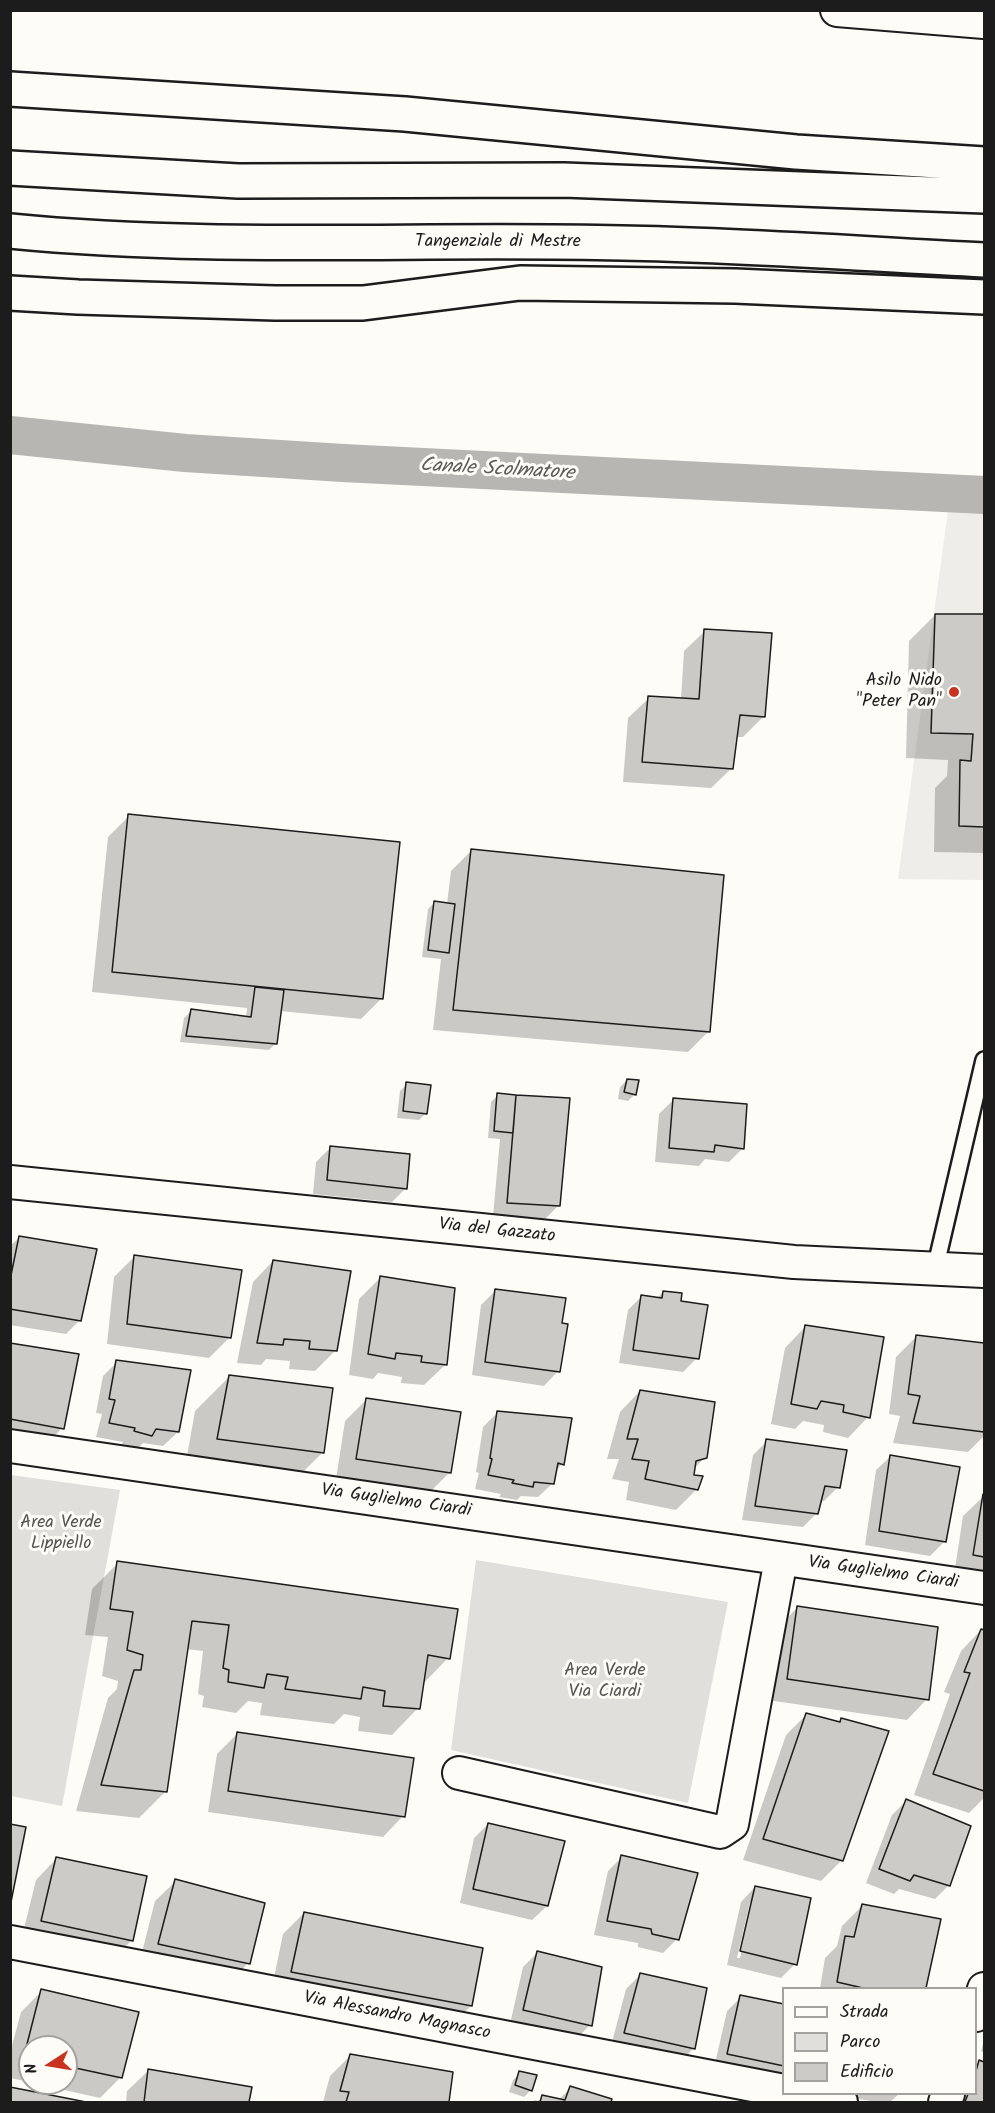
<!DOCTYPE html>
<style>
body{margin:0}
#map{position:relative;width:995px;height:2113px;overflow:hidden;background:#fdfcf7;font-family:Kalam,sans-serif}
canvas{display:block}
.frame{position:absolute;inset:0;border:12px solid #1c1c1c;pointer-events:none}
.legend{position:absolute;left:782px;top:1987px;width:195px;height:108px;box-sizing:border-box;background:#fdfcf7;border:2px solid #a3a29f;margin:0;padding:8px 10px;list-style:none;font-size:18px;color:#1c1c1c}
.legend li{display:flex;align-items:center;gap:12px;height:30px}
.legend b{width:30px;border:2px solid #a3a29f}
.north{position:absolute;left:18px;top:2035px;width:60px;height:60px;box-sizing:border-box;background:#fdfcf7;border:2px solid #a3a29f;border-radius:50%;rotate:258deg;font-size:16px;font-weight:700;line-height:24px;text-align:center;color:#1c1c1c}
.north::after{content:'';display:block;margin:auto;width:21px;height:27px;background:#c8321e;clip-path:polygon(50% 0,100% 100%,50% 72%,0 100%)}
</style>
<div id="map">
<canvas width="995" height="2113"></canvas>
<div class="frame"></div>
<ul class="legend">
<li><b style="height:8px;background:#fdfcf7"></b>Strada</li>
<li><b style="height:16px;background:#e0dfdb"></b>Parco</li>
<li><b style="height:16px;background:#cccbc8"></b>Edificio</li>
</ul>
<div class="north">N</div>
</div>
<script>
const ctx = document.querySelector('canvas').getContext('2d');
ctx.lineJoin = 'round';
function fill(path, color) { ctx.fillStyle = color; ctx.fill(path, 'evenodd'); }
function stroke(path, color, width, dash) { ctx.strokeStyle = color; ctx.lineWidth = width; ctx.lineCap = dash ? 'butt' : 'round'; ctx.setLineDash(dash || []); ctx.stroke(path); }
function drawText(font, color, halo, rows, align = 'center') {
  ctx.font = font + ' Kalam,sans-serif'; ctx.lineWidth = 6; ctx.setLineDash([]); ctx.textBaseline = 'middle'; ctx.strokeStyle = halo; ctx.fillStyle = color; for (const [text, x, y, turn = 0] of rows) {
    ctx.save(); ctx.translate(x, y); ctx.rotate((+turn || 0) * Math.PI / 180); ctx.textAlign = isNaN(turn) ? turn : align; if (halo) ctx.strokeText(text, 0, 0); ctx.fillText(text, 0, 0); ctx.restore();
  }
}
const built = new Path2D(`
 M949 503 984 505V880L898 879Z`);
const green = new Path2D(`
 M11 1475 120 1490 62 1806 11 1796Z
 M476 1560 728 1602 688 1803 451 1750Z`);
const shadow = new Path2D(`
 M935 615H984V853L934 852 935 788 947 776 948 760 906 758 909 641Z
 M705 631 764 716 743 737H735L732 768 711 788 623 782 628 718 649 698 681 699 684 651Z
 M129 816 382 998 361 1019 280 1011 276 1043 269 1050 180 1042 184 1018 191 1011 246 1018 247 1008 92 992 108 837Z
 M472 850 708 1032 688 1052 433 1030 441 959 422 957 428 909 435 902 447 904 451 871Z
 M627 1080 635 1094 628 1101 618 1099 620 1087Z
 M407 1084 426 1113 419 1120 397 1118 400 1091Z
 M498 1095 559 1205 545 1219 493 1216 500 1139 488 1138 491 1102Z
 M673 1100 743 1148 729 1162 705 1159 699 1166 655 1162 659 1114Z
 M330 1148 406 1188 392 1202 313 1194 316 1162Z
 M19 1238 80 1320 66 1334 10 1325V1246Z
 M135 1256 230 1337 209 1358 107 1344 114 1277Z
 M273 1261 336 1350 315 1371 289 1369 290 1361 266 1359 261 1365 237 1363 253 1282Z
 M380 1278 454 1289 445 1365 424 1385 401 1383 402 1377 378 1373 373 1379 349 1375 359 1299Z
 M495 1291 560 1324 558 1371 544 1386 472 1375 481 1305Z
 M663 1292 697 1358 683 1372 619 1363 628 1310 642 1296 656 1299Z
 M805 1327 868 1417 848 1438 823 1432 824 1425 803 1421 795 1429 771 1424 785 1348Z
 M917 1336 984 1345V1436L968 1452 893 1443 900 1416 889 1414 896 1357Z
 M10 1345 62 1428 42 1449 10 1443Z
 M117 1362 178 1432 163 1446 143 1443 137 1449 121 1445 123 1442 96 1437 102 1414 96 1413 103 1376Z
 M229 1377 322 1453 288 1487 184 1473 195 1411Z
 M640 1391 705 1457 694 1469 693 1477 697 1489 676 1510 626 1500 629 1482 612 1479 619 1459H607L620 1412Z
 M366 1400 450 1472 429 1493 336 1479 345 1421Z
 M497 1413 562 1464 555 1471 553 1483 538 1497 521 1496 517 1500 499 1497 501 1494 475 1489 479 1473 476 1472 483 1427Z
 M767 1441 838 1487 824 1501H820L817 1513 803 1527 742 1520 753 1455Z
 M891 1456 944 1542 930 1556 865 1545 876 1470Z
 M984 1496V1579L954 1575 963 1516Z
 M118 1563 448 1658 422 1685 418 1708 392 1735 358 1731 360 1717 344 1714 334 1724 260 1715 262 1703 248 1701 236 1713 202 1707 204 1696 198 1694 203 1651 186 1649 165 1792 139 1818 76 1811 108 1698 117 1689 118 1681 102 1676 108 1637 85 1635 92 1589Z
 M797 1608 927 1699 907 1720 767 1700 777 1628Z
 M981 1630 984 1632V1798L969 1813 914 1795 950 1694 944 1692 961 1651Z
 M807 1714 838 1723 842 1719V1860L821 1881 743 1860 786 1735Z
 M238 1733 403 1816 383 1837 208 1812 217 1754Z
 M906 1801 949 1885 935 1899 899 1889 894 1894 866 1883 892 1815Z
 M488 1824 547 1906 532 1920 460 1903 474 1838Z
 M622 1857 677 1939 663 1953 638 1947V1943L594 1935 608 1871Z
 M56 1859 145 1878 131 1941 111 1961 21 1941 36 1880Z
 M176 1881 248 1963 228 1984 139 1964 155 1901Z
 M755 1887 795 1964 781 1978 727 1965 741 1902ZM750 1902H753L740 1958H737Z
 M863 1905 939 1920 925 1988H820L825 1958 837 1946 842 1926Z
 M304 1913 471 2006 450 2026 271 1992 283 1934Z
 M537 1953 590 2025 576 2039 510 2024 523 1967Z
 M640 1975 694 2048 680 2062 611 2046 626 1989Z
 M42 1991 120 2078 100 2098 33 2083H66V2047H30V2082L10 2078V2053L21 2012Z
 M741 1997 784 2006V2081L714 2068 727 2011Z
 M984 2040V2053L981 2051Z
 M351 2055 451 2074 447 2102H323L330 2076Z
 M980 2062 984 2063V2102H957L960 2094H976V2066Z
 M148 2071 251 2089 248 2102H126L127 2091Z
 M520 2073 531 2090 524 2097 509 2092 513 2080Z
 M10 2088 79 2102H10Z
 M571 2088 611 2100 610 2102H532L535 2100 538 2101 542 2097 558 2100Z
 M829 2094H899L890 2102H877Z`);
const canal = new Path2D(`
 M10 435 185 453 343 463 984 495`);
const building = new Path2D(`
 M935 614H984V827L959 826 960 760 971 761 973 734 931 733Z
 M704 629 772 633 765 717 740 715 733 769 642 762 648 696 699 699Z
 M128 814 400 842 383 999 112 972Z
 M471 849 724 875 710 1032 453 1010Z
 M434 901 455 904 449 953 428 950Z
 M255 987 284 990 277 1044 186 1036 191 1009 251 1017Z
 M627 1079 639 1080 636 1095 624 1092Z
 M406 1082 431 1085 427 1114 403 1111Z
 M497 1093 516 1095 513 1133 494 1131Z
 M516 1095 570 1098 560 1206 507 1203Z
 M673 1098 747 1104 744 1149 715 1145 714 1152 669 1148Z
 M330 1146 410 1154 407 1189 327 1180Z
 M19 1236 97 1249 81 1321 10 1309V1280Z
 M134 1255 242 1270 231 1338 127 1324Z
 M273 1260 351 1271 337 1351 309 1349 310 1341 284 1339 283 1345 257 1343Z
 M380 1276 455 1288 447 1365 421 1362 422 1356 396 1353 395 1359 368 1354Z
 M495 1289 566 1298 562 1323 568 1324 560 1372 485 1362Z
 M663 1291 682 1293 681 1301 708 1305 699 1359 633 1350 641 1295 662 1298Z
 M805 1325 884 1337 870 1418 843 1412 844 1405 821 1401 817 1409 791 1404Z
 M916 1335 984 1343V1432L913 1423 920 1396 908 1394Z
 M10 1343 79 1354 64 1429 10 1419Z
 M116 1360 191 1370 179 1432 156 1429 152 1436 134 1431 135 1428 109 1423 115 1400 109 1399Z
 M229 1375 333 1388 324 1453 217 1439Z
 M640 1390 715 1402 707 1458 696 1461 694 1475 703 1476 698 1490 645 1479 649 1461 632 1459 638 1439H627Z
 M366 1398 461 1412 451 1473 356 1459Z
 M497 1411 572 1418 564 1465 558 1463 554 1484 534 1482 533 1487 512 1483 514 1480 488 1475 492 1459 490 1458Z
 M766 1439 847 1450 840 1488 825 1486 818 1514 755 1506Z
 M890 1455 960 1467 946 1542 879 1531Z
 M983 1494H984V1557L973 1555Z
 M117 1561 458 1609 450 1659 428 1655 420 1709 383 1706 385 1691 363 1687 361 1699 285 1689 288 1677 267 1674 264 1688 228 1682 229 1670 223 1668 229 1625 192 1621 167 1792 101 1785 134 1670H141L143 1655 127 1650 133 1612 110 1609Z
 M797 1606 938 1627 929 1700 787 1679Z
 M981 1629 984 1630V1791L933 1774 970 1673 964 1672Z
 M806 1713 840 1722 841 1718 889 1731 843 1861 763 1839Z
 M237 1732 414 1758 405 1817 228 1791Z
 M906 1799 971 1826 950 1886 914 1875 910 1881 879 1869Z
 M488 1823 565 1841 548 1906 473 1889Z
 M10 1824 26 1827 11 1902H10Z
 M621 1855 698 1873 679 1940 652 1934 651 1929 607 1921Z
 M56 1857 147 1876 133 1941 41 1921Z
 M175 1879 265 1903 250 1964 158 1944Z
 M755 1886 811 1898 797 1965 740 1951Z
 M862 1904 941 1919 926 1988H863L837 1982 845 1936 854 1937Z
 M304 1912 483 1948 472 2006 291 1972Z
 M537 1951 602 1967 592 2026 523 2010Z
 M640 1973 707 1988 695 2049 624 2033Z
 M41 1989 139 2012 122 2078 66 2066V2047H30V2058L24 2056Z
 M740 1995 784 2004V2066L727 2054Z
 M350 2054 453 2072 449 2102H346L349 2092 340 2091Z
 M979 2060 984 2062V2102H965L968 2094H976V2071Z
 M148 2069 252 2087 249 2102H144Z
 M519 2071 537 2075 532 2091 515 2085Z
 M570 2086 612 2099 611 2102H540L542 2095 565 2100Z
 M10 2087 86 2102H10Z`);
const lane = new Path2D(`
 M935 1269 984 1060`);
const street = new Path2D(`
 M837 10 984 22
 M10 1182 794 1262 984 1271
 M10 1446 984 1588
 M459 1773 720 1832 732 1824 781 1559
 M10 1942 784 2091
 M976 2015 984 1989
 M794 2094 841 2102
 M945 2102 948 2094`);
const highway = new Path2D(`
 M10 89 405 114 796 152 984 164
 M10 168 238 181 564 180 984 196
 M10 231C214 251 418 238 622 243 743 245 864 254 984 260
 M10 293 78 297 275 303H363L520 283 735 286 984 297`);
const markers = [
 [954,692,6,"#c8321e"]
];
const streetNames = [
 ["Tangenziale di Mestre",498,243],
 ["Via del Gazzato",497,1232,6],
 ["Via Guglielmo Ciardi",396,1502,8],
 ["Via Guglielmo Ciardi",883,1574,8],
 ["Via Alessandro Magnasco",397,2017,11]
];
const poiNames = [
 ["Asilo Nido",942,682],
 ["\"Peter Pan\"",942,703]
];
const parkNames = [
 ["Area Verde",61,1524],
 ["Lippiello",61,1545],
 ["Area Verde",605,1672],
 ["Via Ciardi",605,1693]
];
const waterNames = [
 ["Canale Scolmatore",497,471,3]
];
fill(built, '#eeede9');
fill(green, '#e0dfdb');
fill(shadow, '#0003');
stroke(canal, '#b7b6b2', 38);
fill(building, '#cccbc8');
stroke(building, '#1c1c1c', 1.5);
stroke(lane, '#1c1c1c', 20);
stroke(street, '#1c1c1c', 36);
stroke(highway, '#1c1c1c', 38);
stroke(lane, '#fdfcf7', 15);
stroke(street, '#fdfcf7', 32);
stroke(highway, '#fdfcf7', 33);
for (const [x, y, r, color] of markers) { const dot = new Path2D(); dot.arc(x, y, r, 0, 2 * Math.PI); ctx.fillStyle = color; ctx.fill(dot); stroke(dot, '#fdfcf7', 2); }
drawText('18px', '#1c1c1c', '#fdfcf7', streetNames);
drawText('18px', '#1c1c1c', '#fdfcf7', poiNames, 'right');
drawText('18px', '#575655', '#fdfcf7', parkNames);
drawText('italic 20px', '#5a5a58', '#fdfcf7', waterNames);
</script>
